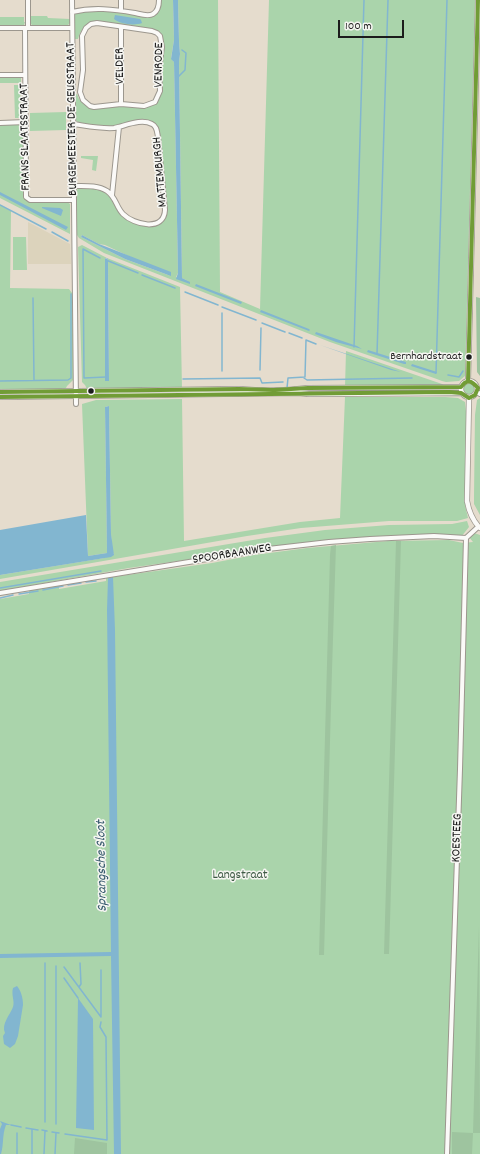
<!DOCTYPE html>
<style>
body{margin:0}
#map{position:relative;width:480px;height:1154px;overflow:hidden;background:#e5dccd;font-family:Dekko,sans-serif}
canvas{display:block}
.scale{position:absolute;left:338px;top:20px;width:66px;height:18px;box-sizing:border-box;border:2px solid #1c1c1c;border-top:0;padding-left:5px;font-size:12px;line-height:14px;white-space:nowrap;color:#1c1c1c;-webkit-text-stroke:3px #f6f6f2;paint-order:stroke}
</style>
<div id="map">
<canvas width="480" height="1154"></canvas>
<div class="scale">100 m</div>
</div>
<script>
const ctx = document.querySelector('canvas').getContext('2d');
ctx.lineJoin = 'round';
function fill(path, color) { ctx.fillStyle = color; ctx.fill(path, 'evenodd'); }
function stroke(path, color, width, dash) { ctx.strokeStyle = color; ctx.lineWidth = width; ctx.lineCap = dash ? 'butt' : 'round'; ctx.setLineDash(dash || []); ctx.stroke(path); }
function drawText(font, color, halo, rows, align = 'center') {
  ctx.font = font + ' Dekko,sans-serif'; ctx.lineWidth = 3; ctx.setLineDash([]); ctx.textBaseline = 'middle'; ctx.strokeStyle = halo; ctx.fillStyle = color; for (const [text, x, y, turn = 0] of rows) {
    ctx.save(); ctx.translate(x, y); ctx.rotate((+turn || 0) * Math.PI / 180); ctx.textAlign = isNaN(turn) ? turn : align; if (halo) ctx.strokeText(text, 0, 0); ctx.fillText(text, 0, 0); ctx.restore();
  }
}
const built = new Path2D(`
 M28 222 70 244 71 264H28Z`);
const green = new Path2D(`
 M161 0H173L174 40 171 58 174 62 178 273 176 277 188 281 182 278 179 62 180 54 179 41 178 0H218L220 292 260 309 269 0H475L465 376 459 381 446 382 442 381 434 378 330 342 104 253 79 238 77 235 76 190 78 189C87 187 97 187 105 192 114 197 114 207 120 214 127 221 149 228 158 224 163 222 165 218 167 213L159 131C157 125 155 123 149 121 127 124 97 131 76 121L75 95 77 94 79 99 88 106H118L136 108 148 107 154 104 161 95V65L164 43 162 36 156 30 90 23C83 27 80 32 78 39H74V15C92 4 131 14 151 17 159 12 160 9 161 0ZM82 235 99 244 105 245 171 276 125 259 81 237Z
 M31 16H47L48 18 70 19V23L67 26H33L30 23Z
 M0 17H24V22H25L24 25 21 26 0 27Z
 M0 77H21V83H0Z
 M14 85H20L21 118H15Z
 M66 112V130L30 131V113Z
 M0 124C8 124 19 121 23 129L24 198 30 202H67L70 204V234L0 198Z
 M81 156H98L96 171 92 170 93 160 81 158Z
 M0 205 11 211 10 288 69 289 72 293 74 379 67 386 65 390H0Z
 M13 237H26L27 270H13Z
 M82 245 107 258 180 287 182 389H87L85 385 82 382 78 247ZM105 258H107L108 260 109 381H105Z
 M346 351 442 384 445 386 345 387Z
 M463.5 389a5.5 5.5 0 1 1 11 0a5.5 5.5 0 1 1-11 0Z
 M456 388 455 391 414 392V389Z
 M411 389V392H333V390Z
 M345 397H445L458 398 465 402 467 420 465 505 468 518 457 521H389L301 528 247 536 0 579V575L104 558 114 554 112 551 111 534 109 406 105 407 107 551V553L88 556 82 404 96 400 182 399 184 541 300 522 340 518Z
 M480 398V515L474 504V496L475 415 477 400Z
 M467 521 469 527 461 537 416 535 313 542 129 568 0 591V582L265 538 325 530 389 525 452 524Z
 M474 533 480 535V1154H0V599L29 594V590L59 585V589L106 581V578L212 563 254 555 307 548 388 541 449 540 463 543 473 542 469 537 471 535Z`);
const forest = new Path2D(`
 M476 297 480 298V376L477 372Z
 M396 541H401L390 922 389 954H384Z
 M336 545 332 670 324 955H319L330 555 331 546Z
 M479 926 480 1133H473L472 1154H452V1132L473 1133Z
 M75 1138 107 1143V1154H74Z`);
const water = new Path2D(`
 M173 0H178L179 41 180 54 179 62 182 278 190 282V284L176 279 178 273 174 62 171 59 174 40Z
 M115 15 140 19 141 20 142 23C134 26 120 24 114 19Z
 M0 192 68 227 66 230 0 195Z
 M42 207 60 208 63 210 61 216 42 208Z
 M82 235 99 244 171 272V276L125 259 81 237Z
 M105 258 108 260 109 381H105Z
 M196 284 242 302 241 304 195 286Z
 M261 310 309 329 310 330 309 331 260 312Z
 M316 332 357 346 362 349 336 342 315 334Z
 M320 345 401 372 391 370Z
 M368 350 406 362V364H404L367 352Z
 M412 364 437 372 436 374 411 366Z
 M109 406 111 534 114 555 111 557 0 575V530L86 515 88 556 107 553 105 407Z
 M113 577 115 630 121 1154H114L111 956 0 958V954L111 952 107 610 108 578Z
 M17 986C21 991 23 998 23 1005L18 1036 15 1044 10 1048 4 1044 3 1036 5 1033C1 1024 10 1015 13 1007 15 1001 11 995 13 988Z
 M78 998 93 1019 94 1130 76 1128Z
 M0 1121 11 1125H6C2 1135 4 1144 1 1154H0V1129L2 1124Z`);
const stream = new Path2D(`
 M178 77 185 70 186 53 182 50
 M0 205 46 229
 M52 232 68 241
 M100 258 83 249 84 378 106 377
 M107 259 106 260 138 273
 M142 275 175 288
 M185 292 218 305
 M33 298 34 380
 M222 307 256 320
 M262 323 285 332
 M289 333 302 338
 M354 347 364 0
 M377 354 388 0
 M260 370 261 328
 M222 371V313
 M436 373 447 0
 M448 375 459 377 463 371
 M304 378 307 380 412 378
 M183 379 260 378 262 383 283 382
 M0 381 68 380 71 378V294
 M287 388 288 378 305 377 306 340 316 344
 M86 582 96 581
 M68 585 81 583
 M0 588 101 571
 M43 590 63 586
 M19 594 38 591
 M0 598 13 595
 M45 963V1122
 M64 967 101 1017V970
 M64 978 78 998
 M79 987 81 984 80 963
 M56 1124V966
 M11 1125 21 1127
 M26 1128 38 1130
 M42 1130 47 1131
 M52 1132 59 1133
 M65 1134 107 1140 106 1037 100 1027 101 1022
 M17 1154V1133
 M32 1154V1129
 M44 1154 45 1131
 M55 1154 56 1133`);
const minor = new Path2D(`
 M28 0V28
 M72 0 76 404
 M121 0V10
 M72 12C93 7 113 9 135 13 140 14 148 17 153 14 158 11 159 5 159 0
 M97 23 152 31 157 33 160 36 162 47 159 70 160 91 155 102 144 106 121 104 94 107 90 106 83 100 80 92 83 70 82 36 86 28 91 24Z
 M0 28H72
 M25 28 26 197 30 200H74
 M121 28V104
 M0 75H25
 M0 123 26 122
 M73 124C87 126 100 129 114 128 125 126 141 118 152 124 157 126 157 132 158 137L165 210C164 232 134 225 123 214 116 207 116 197 107 191 98 185 85 186 74 186
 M112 195 119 127
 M477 392 480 394
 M0 593 268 549 329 542 370 539 434 536 466 538
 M447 1154 460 769 466 538 478 527`);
const tertiary = new Path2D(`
 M461 389a8 8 0 1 1 16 0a8 8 0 1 1-16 0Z
 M468 381 478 0
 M0 392 239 389C261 391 286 391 308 388L461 387
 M0 397 298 393 309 394 461 393
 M469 398 467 501C469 512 472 520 480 528`);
const bus1 = new Path2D(`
 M468 381 478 0
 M0 392 239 389 274 390 308 388 461 387C467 378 472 381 478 388L475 395 469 398 461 393 449 392 0 397`);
const markers = [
 [469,357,3.5,"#1c1c1c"],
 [91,391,3.5,"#1c1c1c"]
];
const busNames = [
 ["Bernhardstraat",462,357]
];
const streetNames = [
 ["VENRODE",160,65,-89],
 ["VELDER",121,66,-91],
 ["BURGEMEESTER DE GEUSSTRAAT",73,119,-91],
 ["FRANS SLAATSSTRAAT",26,137,-91],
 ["MATTEMBURGH",161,172,-95],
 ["SPOORBAANWEG",232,555,-9],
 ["KOESTEEG",458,838,-88]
];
const parkNames = [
 ["Langstraat",240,876]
];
const waterNames = [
 ["Sprangsche Sloot",103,866,-91]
];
fill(built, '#dcd3bc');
fill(green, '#aad4ab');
fill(forest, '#9ec49f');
fill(water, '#82b6d0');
stroke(stream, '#82b6d0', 1.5);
stroke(minor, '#9c978e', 6);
stroke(tertiary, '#9c978e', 6);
stroke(minor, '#fbfaf8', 4);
stroke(tertiary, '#fbfaf8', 4.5);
stroke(bus1, '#719c36', 4);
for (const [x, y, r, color] of markers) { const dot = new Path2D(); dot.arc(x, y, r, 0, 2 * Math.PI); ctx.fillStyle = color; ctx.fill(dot); stroke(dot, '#f6f6f2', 1.5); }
drawText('12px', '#1c1c1c', '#f6f6f2', busNames, 'right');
drawText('13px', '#1c1c1c', '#f6f6f2', streetNames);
drawText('13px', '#3d5a44', '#f6f6f2', parkNames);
drawText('italic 14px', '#375a6d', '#f6f6f2', waterNames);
</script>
